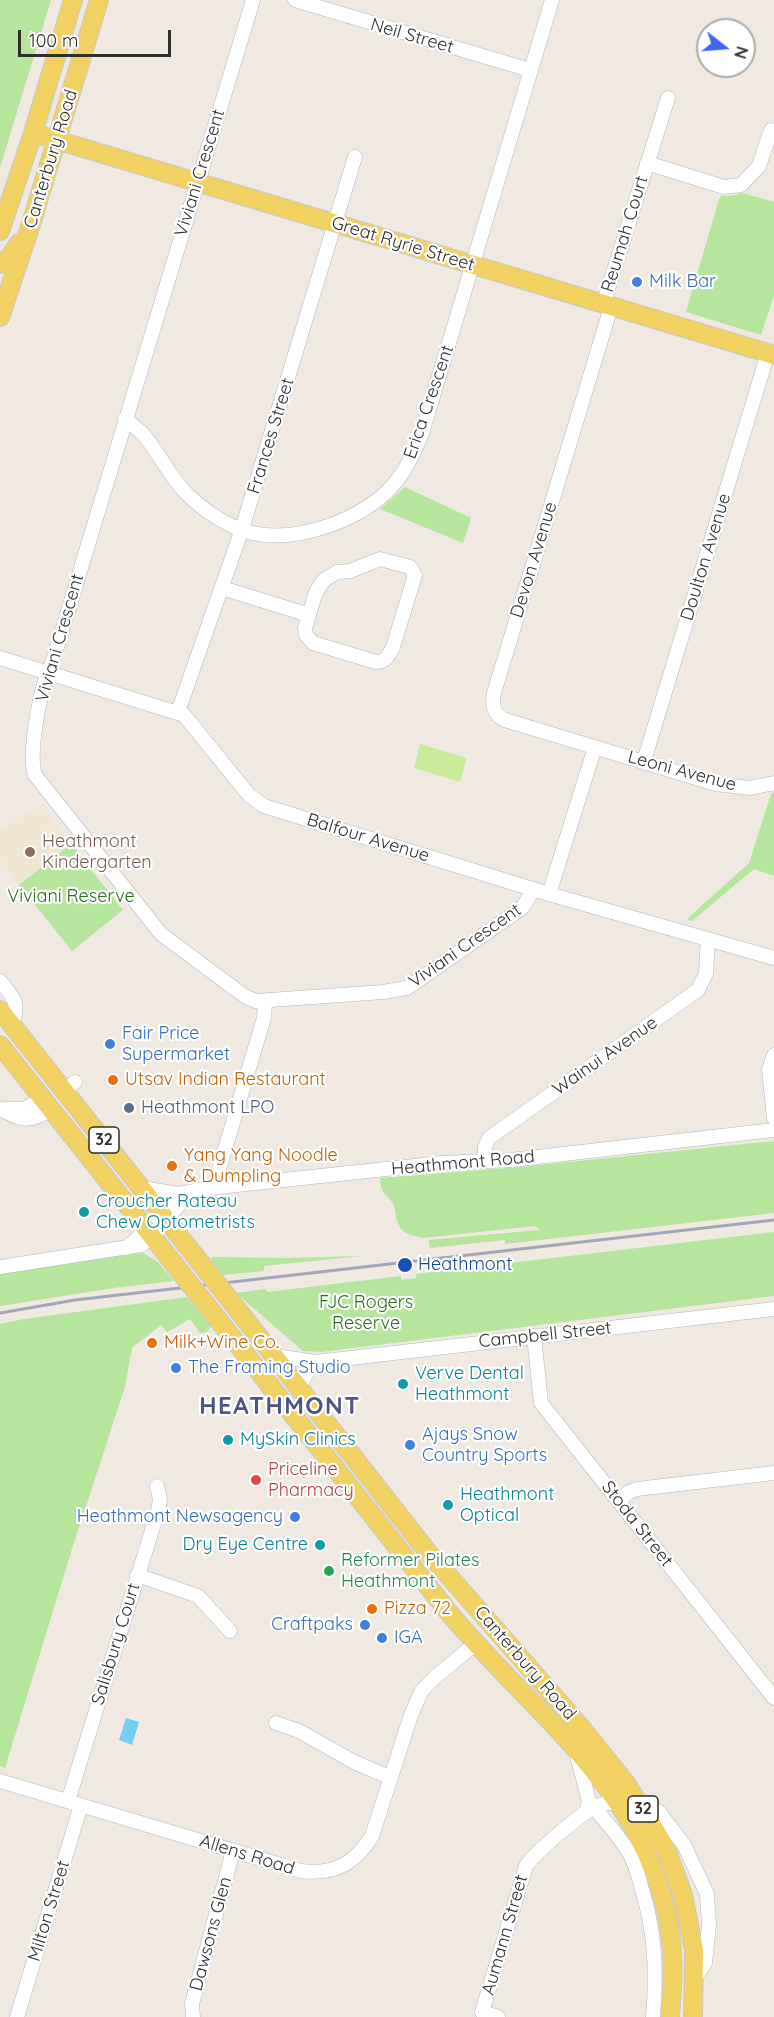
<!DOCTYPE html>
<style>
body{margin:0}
#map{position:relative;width:774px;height:2017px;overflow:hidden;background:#efe9e1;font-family:Quicksand,sans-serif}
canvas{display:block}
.north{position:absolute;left:696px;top:18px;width:60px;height:60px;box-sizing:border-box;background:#fff;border:2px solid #ababab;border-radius:50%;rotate:107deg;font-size:16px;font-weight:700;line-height:24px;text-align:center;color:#2e2e2e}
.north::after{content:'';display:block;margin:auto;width:21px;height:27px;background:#4264fb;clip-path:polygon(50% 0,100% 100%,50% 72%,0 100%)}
.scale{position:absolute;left:18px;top:30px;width:153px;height:27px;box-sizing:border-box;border:3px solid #2e2e2e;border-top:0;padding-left:8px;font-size:18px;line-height:21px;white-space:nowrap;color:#2e2e2e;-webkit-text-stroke:4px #fff;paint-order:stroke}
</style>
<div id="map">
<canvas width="774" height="2017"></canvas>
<div class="north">N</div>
<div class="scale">100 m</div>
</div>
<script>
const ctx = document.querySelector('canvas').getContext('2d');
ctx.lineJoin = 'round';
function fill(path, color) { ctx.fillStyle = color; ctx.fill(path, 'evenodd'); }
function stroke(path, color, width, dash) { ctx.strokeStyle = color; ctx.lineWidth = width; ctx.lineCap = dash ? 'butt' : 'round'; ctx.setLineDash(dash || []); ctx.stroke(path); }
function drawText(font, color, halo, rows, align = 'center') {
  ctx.font = font + ' Quicksand,sans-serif'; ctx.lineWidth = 4.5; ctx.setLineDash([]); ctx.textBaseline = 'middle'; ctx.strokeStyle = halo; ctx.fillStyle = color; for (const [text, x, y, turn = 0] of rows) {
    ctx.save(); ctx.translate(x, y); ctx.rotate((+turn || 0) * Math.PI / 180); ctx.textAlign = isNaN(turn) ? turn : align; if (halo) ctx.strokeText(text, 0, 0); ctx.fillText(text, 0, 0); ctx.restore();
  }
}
const education = new Path2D(`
 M41 806 71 844 19 885 0 860V829Z`);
const green = new Path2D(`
 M0 0H51L0 168Z
 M743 193 774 202V295L761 335 686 312 720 196H731Z
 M405 487 471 518 463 543 380 509Z
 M774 792V876L754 869 692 921 687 919 749 863 771 794Z
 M71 844 123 910 72 951 19 885Z
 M774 1141V1213L505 1244V1240L430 1248 429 1240 540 1230 535 1226 423 1238C404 1234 399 1232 395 1212 395 1209 394 1205 393 1203 384 1191 382 1196 380 1178L520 1167Z
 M774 1232V1296L321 1352 303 1351 236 1293 266 1289 267 1292 401 1276V1280L416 1278V1274Z
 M143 1253 158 1262 174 1281 114 1288 0 1306V1273L29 1266Z
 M362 1256 264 1266V1271L222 1275 212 1262 211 1257 282 1258Z
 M187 1297 211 1326 207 1332 200 1333 190 1319 167 1332 161 1325 132 1348 125 1387 71 1552 5 1768 0 1766V1324L24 1319Z`);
const pitch = new Path2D(`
 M420 744 467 758 460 782 414 768Z`);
const water = new Path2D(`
 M126 1718 139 1722 132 1745 119 1740Z`);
const minor = new Path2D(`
 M253 0 51 667C40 687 28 754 35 775L161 934 246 997 256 1001 383 992 407 988 522 908 534 889
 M295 0 530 70
 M647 163 724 187 741 185 759 166 771 130
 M603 305 668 98
 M611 307 494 693C492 706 493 714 505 720L716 784 750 788 774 783
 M125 419C131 424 138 429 143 434 160 454 170 478 189 496 206 512 230 528 252 533 298 543 363 520 394 484 407 469 415 451 422 433L552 0
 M380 559 410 567 415 575 393 647C389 655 386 662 376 662L313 643 306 635 305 628 316 592 324 580 337 572 350 571Z
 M222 588 309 615
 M0 658 184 715 249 795 264 806 549 894 774 958
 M178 712 242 529 355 157
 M644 761 768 353
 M549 894 595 747
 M0 981C14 999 20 1001 12 1025
 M774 1055 769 1069 774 1118
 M64 1091 75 1082
 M0 1109C22 1120 29 1124 51 1109
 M5 1109H24L42 1099
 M485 1161V1147L489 1138 698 990 706 973 708 939
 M218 1187 217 1176 264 1018 265 1002
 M142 1188 178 1194
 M126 1248 137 1239 144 1227 178 1194 218 1187 442 1163 511 1160 774 1130
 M0 1267 141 1245 152 1237 189 1193
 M534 1336 541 1403 774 1698
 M275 1356 316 1362 774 1309
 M299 1388 308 1370 316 1362
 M618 1501 629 1492 637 1489 774 1473
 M137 1575 198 1596 230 1631
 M276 1723 299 1731 354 1762 391 1778
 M576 1752 589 1801 587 1809
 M0 1781 301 1871C333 1875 355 1864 372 1836L411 1715 421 1692 434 1678 475 1644
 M638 1798 659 1812 684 1845 707 1894 709 1925 705 1963 694 1979
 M68 1801 158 1511 160 1499 157 1486
 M589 1801C601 1817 615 1831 626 1848 634 1859 637 1872 641 1886 655 1930 657 1971 653 2017
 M482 2012 526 1866C536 1852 581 1813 597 1806 605 1802 612 1803 620 1804
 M482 2012 498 2017
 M17 2017 81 1805
 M193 2017 192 2004 233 1851`);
const major = new Path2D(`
 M33 133 774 355
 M0 231 33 133 73 0
 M0 264 10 257 19 243
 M0 317 31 224 99 0
 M0 1010 207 1271
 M0 1045 182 1274
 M230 1300 427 1551 580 1726 625 1782 647 1816 667 1851 683 1895 694 1950 693 2017
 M205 1303 450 1614C535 1716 655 1797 671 1940 674 1965 672 1991 670 2017`);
const rail = new Path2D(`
 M0 1313 75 1300 774 1220`);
const majorBridge = new Path2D(`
 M207 1271 230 1300
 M182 1274 205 1303`);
const markers = [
 [637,282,6,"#3f7fe0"],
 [30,852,6,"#8d6e63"],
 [110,1044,6,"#3f7fe0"],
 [113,1080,6,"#e8710a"],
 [129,1108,6,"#5c6f8a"],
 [172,1166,6,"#e8710a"],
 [84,1212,6,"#0f9aa8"],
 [405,1265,8,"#1a4fb4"],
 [152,1343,6,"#e8710a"],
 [176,1368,6,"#3f7fe0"],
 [403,1384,6,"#0f9aa8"],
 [228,1440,6,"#0f9aa8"],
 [410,1445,6,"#3f7fe0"],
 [256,1480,6,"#e0444e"],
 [448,1505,6,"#0f9aa8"],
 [295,1517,6,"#3f7fe0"],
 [320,1545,6,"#0f9aa8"],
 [329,1571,6,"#2e9e5b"],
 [372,1609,6,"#e8710a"],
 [365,1625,6,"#3f7fe0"],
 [382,1638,6,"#3f7fe0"]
];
const shields = [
 [104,1140,30],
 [643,1809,30]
];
const shieldNames = [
 ["32",104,1140],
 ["32",643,1809]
];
const streetNames = [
 ["Neil Street",412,36,16],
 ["Canterbury Road",51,159,-73],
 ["Viviani Crescent",200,173,-73],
 ["Reumah Court",625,234,-73],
 ["Great Ryrie Street",403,244,17],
 ["Erica Crescent",429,402,-71],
 ["Frances Street",271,436,-73],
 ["Doulton Avenue",706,557,-73],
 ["Devon Avenue",534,560,-73],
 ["Viviani Crescent",60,638,-74],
 ["Leoni Avenue",682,771,15],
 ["Balfour Avenue",368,838,17],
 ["Viviani Crescent",465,946,-35],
 ["Wainui Avenue",605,1056,-35],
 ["Heathmont Road",463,1163,-5],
 ["Campbell Street",545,1335,-6],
 ["Stoda Street",637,1524,52],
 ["Salisbury Court",116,1644,-73],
 ["Canterbury Road",525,1663,49],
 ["Allens Road",247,1855,17],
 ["Milton Street",49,1911,-73],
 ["Dawsons Glen",211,1934,-75],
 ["Aumann Street",505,1935,-74]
];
const shopNames = [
 ["Milk Bar",649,282],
 ["Fair Price",122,1034],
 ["Supermarket",122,1055],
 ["The Framing Studio",188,1368],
 ["Ajays Snow",422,1435],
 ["Country Sports",422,1456],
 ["Heathmont Newsagency",283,1517,"right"],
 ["Craftpaks",353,1625,"right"],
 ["IGA",394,1638]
];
const educationNames = [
 ["Heathmont",42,842],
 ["Kindergarten",42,863]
];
const parkNames = [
 ["Viviani Reserve",71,897],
 ["FJC Rogers",366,1303],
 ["Reserve",366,1324]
];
const foodNames = [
 ["Utsav Indian Restaurant",125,1080],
 ["Yang Yang Noodle",184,1156],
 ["& Dumpling",184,1177],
 ["Milk+Wine Co.",164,1343],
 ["Pizza 72",384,1609]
];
const serviceNames = [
 ["Heathmont LPO",141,1108]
];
const cultureNames = [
 ["Croucher Rateau",96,1202],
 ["Chew Optometrists",96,1223],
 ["Verve Dental",415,1374],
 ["Heathmont",415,1395],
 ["MySkin Clinics",240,1440],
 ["Heathmont",460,1495],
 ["Optical",460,1516],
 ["Dry Eye Centre",308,1545,"right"]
];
const transitNames = [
 ["Heathmont",418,1265]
];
const healthNames = [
 ["Priceline",268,1470],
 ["Pharmacy",268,1491]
];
const leisureNames = [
 ["Reformer Pilates",341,1561],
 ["Heathmont",341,1582]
];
const districtNames = [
 ["HEATHMONT",280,1407]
];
fill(education, '#f0e6d1');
fill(green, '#b6e59e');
fill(pitch, '#c9ec9a');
fill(water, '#75cff0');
stroke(minor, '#b4b7c1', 15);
stroke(major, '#c9c9c9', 20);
stroke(minor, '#fff', 14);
stroke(major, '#f2d163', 18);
stroke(rail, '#a3a6b8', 3);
stroke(majorBridge, '#c9c9c9', 20, []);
stroke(majorBridge, '#f2d163', 18);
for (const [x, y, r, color] of markers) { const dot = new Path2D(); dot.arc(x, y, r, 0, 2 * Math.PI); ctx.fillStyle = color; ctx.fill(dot); stroke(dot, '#fff', 2); }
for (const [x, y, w] of shields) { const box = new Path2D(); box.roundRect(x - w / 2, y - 13, w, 26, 4.5); ctx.fillStyle = '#fff'; ctx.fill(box); stroke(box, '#2e2e2e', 1.5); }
drawText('bold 16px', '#2e2e2e', null, shieldNames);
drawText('18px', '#2e2e2e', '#fff', streetNames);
drawText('18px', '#366cbe', '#fff', shopNames, 'left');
drawText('18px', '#785e54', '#fff', educationNames, 'left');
drawText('18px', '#2c6e1b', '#fff', parkNames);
drawText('18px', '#c56008', '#fff', foodNames, 'left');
drawText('18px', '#4e5e75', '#fff', serviceNames, 'left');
drawText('18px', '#0d838f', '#fff', cultureNames, 'left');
drawText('18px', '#164399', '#fff', transitNames, 'left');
drawText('18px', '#be3a42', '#fff', healthNames, 'left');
drawText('18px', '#27864d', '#fff', leisureNames, 'left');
ctx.letterSpacing = '1.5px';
drawText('bold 24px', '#4d5680', '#fff', districtNames);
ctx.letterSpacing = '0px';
</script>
